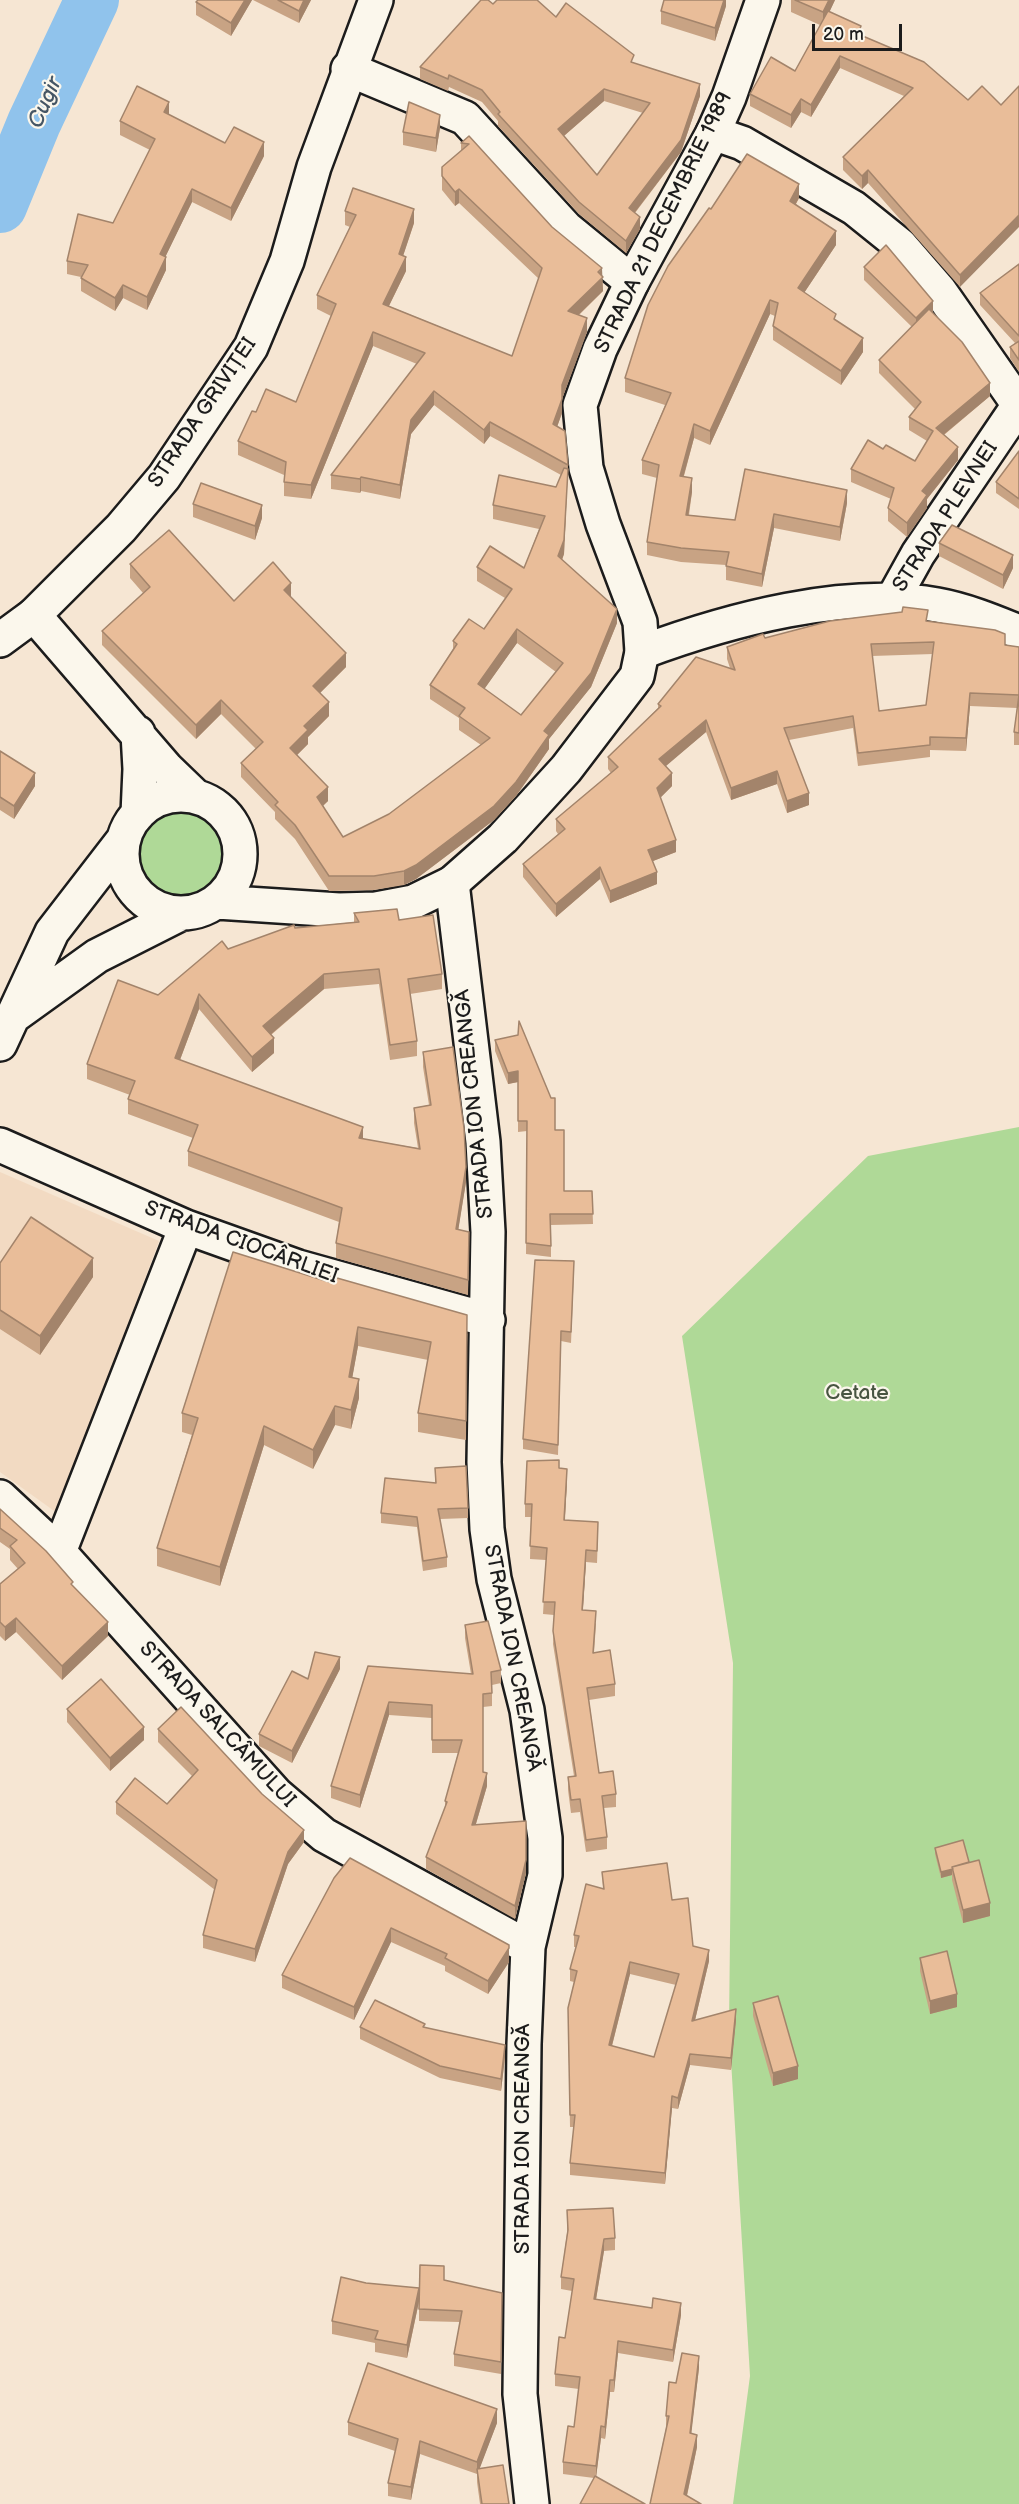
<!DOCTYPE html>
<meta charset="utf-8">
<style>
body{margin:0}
#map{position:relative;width:1019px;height:2504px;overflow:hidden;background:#f6e6d3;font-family:"Balsamiq Sans",sans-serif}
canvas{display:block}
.scale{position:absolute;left:812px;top:24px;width:90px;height:27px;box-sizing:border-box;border:3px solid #1c1c1c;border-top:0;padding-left:8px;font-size:18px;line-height:21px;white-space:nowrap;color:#1c1c1c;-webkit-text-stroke:4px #fbf7ec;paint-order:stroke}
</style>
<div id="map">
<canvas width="1019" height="2504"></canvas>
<div class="scale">20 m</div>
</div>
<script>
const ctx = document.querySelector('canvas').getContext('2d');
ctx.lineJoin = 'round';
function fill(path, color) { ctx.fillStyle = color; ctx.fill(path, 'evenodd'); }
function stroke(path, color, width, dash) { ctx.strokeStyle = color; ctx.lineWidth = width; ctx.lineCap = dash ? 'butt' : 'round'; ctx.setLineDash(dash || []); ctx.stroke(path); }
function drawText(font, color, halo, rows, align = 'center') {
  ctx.font = font + ' "Balsamiq Sans",sans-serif'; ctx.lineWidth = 4.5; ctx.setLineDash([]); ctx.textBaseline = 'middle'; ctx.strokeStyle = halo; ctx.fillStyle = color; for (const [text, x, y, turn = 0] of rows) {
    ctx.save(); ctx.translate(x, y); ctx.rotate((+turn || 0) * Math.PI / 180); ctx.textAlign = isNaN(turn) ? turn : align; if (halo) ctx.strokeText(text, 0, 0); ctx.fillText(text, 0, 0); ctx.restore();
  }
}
const built = new Path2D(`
 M0 1172 159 1241 57 1513 0 1472Z`);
const green = new Path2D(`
 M134 856a46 46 0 1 1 92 0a46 46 0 1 1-92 0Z
 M1019 1127V2504H733L750 2376 729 2027 733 1663 682 1336 868 1156Z`);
const river = new Path2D(`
 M0 206 34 123 92 0`);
const minor = new Path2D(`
 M348 69 465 118 566 228 632 282
 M713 133 742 143 854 208 900 245 939 290 1019 405
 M893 599 918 554 1019 405
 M0 640 34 615
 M642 652C728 620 846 588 937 605 965 610 992 621 1019 632
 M452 883 483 1142 488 1232 484 1462 487 1529 494 1579 527 1710 545 1838V1875L528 1947 524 2044 520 2394 532 2504
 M0 1145 186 1227 298 1267 488 1320
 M0 1497 59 1552 276 1794 324 1835 528 1947
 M59 1552 186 1227`);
const major = new Path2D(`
 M138 733 140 769 138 814
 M122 854a59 59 0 1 1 118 0a59 59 0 1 1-118 0Z
 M195 796 167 769 34 615 121 528 164 477 251 347 287 261 314 167 376 0
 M217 902 339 910 376 909 413 902 452 883 503 838 566 769 637 676 642 652 640 622 603 524 586 468 580 405 600 349 632 282 713 133 729 97 763 0
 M15 1015 97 956 180 914
 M0 1044 52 932 123 840`);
const wall = new Path2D(`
 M252 0 231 36 196 15V2Z
 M253 0H311L299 23Z
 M726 0V6L715 41 661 24V11Z
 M791 0H835L829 12 861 35 968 100 960 287 868 183 862 189 843 170V157L904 96 840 68 811 117 801 112 791 128 750 106V94L795 71 820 25 791 12Z
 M493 4 556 17 634 63 700 96 681 152 635 213 640 229 626 253 579 214 498 126V121L482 102 449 87 448 91 420 79V67ZM604 101 643 113 597 175 564 136Z
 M169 115 225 143 264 156 231 221 192 202 165 257 166 270 147 310 123 298 115 311 81 291V277L67 274V261L113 223 150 150 120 135V121Z
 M440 128 436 152 403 145V132Z
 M469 136 552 227 602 276 603 291 579 315 587 332 562 399V413L557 427 568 465 564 554 562 560 617 623 591 687 549 739V749L516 796 494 820 416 879 404 885 374 890 329 891 295 839 275 819V812L241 777V763L256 749 221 714 196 739 102 645V631L143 593 130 578V564L234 601 291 597 346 667 320 693 329 716 308 737V744L297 755 328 801 323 806 343 837 389 814 481 745 459 730V718L430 699V685L453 649V641L484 629 505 598 477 581V567L524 568 539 529 493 519V505L556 487 561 475 490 436 484 444 434 405 411 434 400 499 361 491 360 493 331 489V475L417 364 373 346 311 499 284 496V475L238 455V441L256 412 296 402 331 316 317 309V295L350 227 345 225V211L414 223 403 256 406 271 389 306 512 356 539 279 459 203 455 206 442 190V167L461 151V143ZM517 643 556 672 521 715 484 689Z
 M799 198 796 204 836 245 804 293 836 320 863 352 841 385 773 340V326L775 316 770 314 710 445 694 438 684 476 692 492 689 515 735 520 847 503 840 541 774 528 762 587 726 580V565L681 562 647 555V542L657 478 642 474V460L665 405 625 392V378L711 209Z
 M1019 264V372L1010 358V347L1015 343 980 305V293Z
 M864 267 933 313 990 396 944 435 958 460 927 499V508L907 537 888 521V508L891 499 851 482V469L883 449 915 461 927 441 909 430V417L915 409 879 373V360L912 327 864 280Z
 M1019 451V509L996 493V482Z
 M193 504 262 518 255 540 193 517Z
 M939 543 1013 568 1003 589 939 556Z
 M928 621 1005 645 1019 647V745H1014V732L1017 708 970 706 966 751 930 750V757L858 766 853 728 789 740 809 805 787 813 777 784 731 800 706 732 665 766 672 786 660 798 676 852 653 861 657 884 610 903 600 879 556 917 523 877V864L558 834 556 831V819L611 773 608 769V757L658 708V704L730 668 727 659V647L765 638ZM933 654 926 705 879 711 872 656Z
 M0 751 35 786 14 819 0 810Z
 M354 913 399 920 442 974V989L410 994 417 1041V1056L390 1060 379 984 324 989 271 1035 274 1053 252 1072 199 1009 180 1060 363 1139 418 1148 414 1123V1108L429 1105 423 1067V1052L466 1182 458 1230 469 1232 468 1295 336 1258V1243L339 1222 188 1166V1151L193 1138 128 1114V1099L130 1095 87 1079V1064L158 995 228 949 295 928 354 922Z
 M495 1040 555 1130 564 1191H592L593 1224 551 1225V1257L526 1254 527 1131 518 1132V1082L508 1084 495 1051Z
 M0 1263 93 1277 40 1355 0 1329Z
 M574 1272 571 1343 561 1341 558 1455 523 1449V1439Z
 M329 1282 467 1315 466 1440 418 1432V1413L428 1360 358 1346 352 1378 359 1398 351 1429 335 1425 313 1469 264 1445 220 1586 157 1566V1548L192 1435 182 1432V1413Z
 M435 1468 468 1508V1518L440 1519 447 1557V1567L423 1571 417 1527 381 1523V1513L435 1483Z
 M559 1468 567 1481 565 1520 598 1534 597 1563 586 1562 583 1610 596 1624 594 1653 615 1684V1696L589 1700 599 1773 616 1794V1807L604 1808 607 1837V1849L586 1852 580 1812 571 1813 568 1790V1777L574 1776 553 1644 554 1615 543 1614 546 1560 530 1559 531 1517H525V1504Z
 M0 1509 73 1586 108 1636 62 1680 16 1632 5 1641 0 1636V1584L18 1569 10 1560V1549L0 1542Z
 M465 1625 501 1670V1683L492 1685V1706L483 1707V1772L487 1786 476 1824 526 1873 515 1919 426 1869V1857L445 1808V1801L458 1753H432V1718L389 1715 360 1808 331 1798V1786L368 1666 471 1674 465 1638Z
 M340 1669 292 1763 259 1746V1734Z
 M67 1709 144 1740 110 1771 67 1722Z
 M158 1729 304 1842 288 1864 255 1962 203 1948V1935L215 1890 116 1814V1802L167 1804 192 1776 158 1742Z
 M935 1848 969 1862 990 1916 963 1923 952 1880V1875L941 1878 935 1854Z
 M602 1872 672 1900 693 1946 709 1961 695 2020H736L731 2070 690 2065 678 2109 672 2108 665 2184 570 2175V2163L574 2127H570L568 2008 574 1982 570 1981V1969L576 1947H574V1935L603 1889ZM630 1974 676 1985 654 2057 612 2046Z
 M334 1878 509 1945V1962L488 1994 445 1971V1966L391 1942 354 2020 282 1988V1975Z
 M920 1958 957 2007 930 2014 920 1971Z
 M753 2003 798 2079 773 2086 753 2016Z
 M360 2027 505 2057 501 2091 440 2078 360 2039Z
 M567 2210 615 2238V2250L604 2251 596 2300 681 2315 673 2362 618 2353 614 2392H610L605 2439 601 2438 596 2477 594 2478 563 2474V2462L574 2427 579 2389 555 2386V2374L565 2338 572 2291 561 2289V2277L567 2233Z
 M444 2280 502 2293 501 2374 454 2366V2354L460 2322 419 2321V2302L407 2358 375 2352V2343L332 2334V2321L366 2283 419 2288Z
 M699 2368 691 2433 697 2447 687 2496 650 2504 666 2428V2416L676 2383Z
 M348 2422 497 2423 479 2469 509 2504H480L477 2482V2474L420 2454 411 2500 388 2496V2483L395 2451 348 2435Z`);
const shadedWall = new Path2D(`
 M245 0H252L231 36V23Z
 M304 0H311L299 23V11Z
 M724 0H726V6L715 41V28Z
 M829 0H835L823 26V12Z
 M840 56V68L811 117V105Z
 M700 84V96L681 152 629 220V208Z
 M604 89V101L558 141V129Z
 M801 99V112L791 128V115Z
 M169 102V115L164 112Z
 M440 115V128L436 152V138Z
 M264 142V156L231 221V208Z
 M868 170V183L862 189V176Z
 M799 184V198L790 214V201Z
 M192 189V202L160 268V254Z
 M459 189V203L455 206V192Z
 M414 209V223L399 268V254Z
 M1019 215V227L960 287V275Z
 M640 217V229L626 253V241Z
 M836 231V245L798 302V288Z
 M166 257V270L147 310V297Z
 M406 257V271L383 318V304Z
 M602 268 603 291 568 325V311Z
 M123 285V298L115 311V298Z
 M770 300V314L710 445V431Z
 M933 301V314L916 331V318Z
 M587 318V332L562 399V413L553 438V424L562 385Z
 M373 332V346L311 499V485Z
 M863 338V352L841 385V371Z
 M990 383V396L936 441V428Z
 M434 391V405L411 434 400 499V485L411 420Z
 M490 422V436L484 444V430Z
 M694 424V438L680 489V476Z
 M958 447V460L927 499V508L907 537V523L922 491Z
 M568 469 564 554 558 570V556Z
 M361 477V491L360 493V479Z
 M692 478V492L686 529V515Z
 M847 490V503L840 541V527Z
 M262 505V518L255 540V526Z
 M774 514V528L762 587V574Z
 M1013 555V568L1003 589V575Z
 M291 583V598L284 590Z
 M617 609V623L591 687 549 739V749L516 796 494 820 416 879 404 885V871L544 731Z
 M517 629V643L478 698V684Z
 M346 653V667L313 700V686Z
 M970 693V706L966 751V738Z
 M221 700V714L196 739V725Z
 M329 702V716L308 737V744L290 762V748L304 726Z
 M706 720V732L659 772V759Z
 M777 771V784L731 800V788Z
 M35 773V786L14 819V806Z
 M672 773V786L657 801V788Z
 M328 787V801L317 811V797Z
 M809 793V805L787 813V801Z
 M676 840V852L648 863V850Z
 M600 867V879L556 917V904Z
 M657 872V884L610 903V891Z
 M324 974V989L263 1041V1026Z
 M199 994V1009L175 1073V1058Z
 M274 1038V1053L252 1072V1057Z
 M518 1071V1082L508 1084V1073Z
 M363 1127V1142L359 1138Z
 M466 1167V1182L456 1244V1229Z
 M93 1258V1277L40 1355V1336Z
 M358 1327V1346L349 1396V1377Z
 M359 1379V1398L351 1429V1410Z
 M335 1406V1425L313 1469V1450Z
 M264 1426V1445L220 1586V1567Z
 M567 1469V1481L564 1532V1520Z
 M586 1550V1562L582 1623V1610Z
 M16 1618V1632L5 1641V1627Z
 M108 1622V1636L62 1680V1666Z
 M340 1657V1669L292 1763V1751Z
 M389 1702V1715L360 1808V1795Z
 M144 1727V1740L110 1771V1758Z
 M487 1773V1786L472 1837V1825Z
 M304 1830V1842L288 1864 255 1962V1949L288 1852Z
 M526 1860V1873L515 1919V1906Z
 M952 1869V1875L941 1878V1872Z
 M990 1903V1916L963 1923V1910Z
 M391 1928V1942L354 2020V2007Z
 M509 1948V1962L488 1994V1981Z
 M709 1950V1961L692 2033V2021Z
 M630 1962V1974L609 2057V2045Z
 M957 1994V2007L930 2014V2001Z
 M736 2009V2020L731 2070V2058Z
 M505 2045V2057L501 2091V2079Z
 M690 2054V2065L678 2109V2098Z
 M798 2066V2079L773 2086V2073Z
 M672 2096V2108L665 2184V2173Z
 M604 2239V2251L594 2311V2299Z
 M419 2288V2301L407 2358V2345Z
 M681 2303V2315L673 2362V2350Z
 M618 2341V2353L614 2392V2380Z
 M699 2356V2368L690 2445V2433Z
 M610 2380V2392L605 2439V2427Z
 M497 2409V2423L478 2473 477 2469V2475V2462Z
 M601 2426V2438L596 2478V2466Z
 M697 2435V2447L685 2504 684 2494Z
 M420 2441V2454L411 2500V2487Z`);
const building = new Path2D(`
 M198 0H245L231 23 196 2Z
 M278 0H304L299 11Z
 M481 0H488L493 4 497 0H537L556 17 566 3 634 55 631 62 700 84 681 140 629 208 640 217 626 241 579 202 498 114 500 112 482 90 449 75 448 79 420 67ZM604 89 650 103 597 175 558 129Z
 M664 0H724L715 28 661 11Z
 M795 0H829L823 12Z
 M828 11 861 26 858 34 924 62 968 100 982 86 1001 105 1019 86V215L960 275 868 170 862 176 843 157 913 88 840 56 811 105 801 99 791 115 750 94 771 57 795 71Z
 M137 86 169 102 164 112 225 143 234 127 264 142 231 208 192 189 160 254 166 257 147 297 123 285 115 298 81 278 88 265 67 261 78 214 113 223 155 139 120 121Z
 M409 102 440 115 436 138 403 132Z
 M469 136 552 227 602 268 598 272 603 277 568 311 587 318 562 385V399L553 424 565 431 568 465 490 422 484 430 434 391 411 420 400 485 361 477 360 479 331 475 425 353 373 332 311 485 284 482 286 462 238 441 252 411 256 412 266 389 296 402 336 304 317 295 356 215 345 211 353 188 414 209 399 254 406 257 383 304 512 356 542 268 459 189 455 192 442 176V167L469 144 461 143Z
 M747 154 799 184 790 201 836 231 798 288 836 314 834 319 863 338 841 371 773 326 778 303 770 300 710 431 694 424 680 476 692 478 686 515 735 520 745 469 847 490 840 527 774 514 762 574 726 566 729 552 681 548 647 542 659 465 642 460 671 393 625 378 648 305 668 266 709 208 711 209Z
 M886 245 933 301 916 318 864 267Z
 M1019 264V336L980 293Z
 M929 309 962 342 990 383 936 428 958 447 922 491 927 495 907 523 888 508 894 488 851 469 868 440 883 449 886 445 915 461 933 431 909 417 921 402 879 360Z
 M1019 341V360L1010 347Z
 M1019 451V499L996 482Z
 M564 468 568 469 564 540 558 556 617 609 591 673 544 731 549 735 516 782 494 806 416 865 404 871 374 876H329L295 825 275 805 278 802 241 763 263 742 221 700 196 725 102 631 150 587 130 564 169 530 234 601 273 562 291 583 284 590 346 653 313 686 329 702 304 726 308 730 290 748 328 787 317 797 343 837 389 814 490 738 459 716 465 708 430 685 457 644 453 641 469 619 484 629 512 589 477 567 490 546 524 568 545 516 493 505 499 475 556 487ZM517 629 563 663 521 715 478 684Z
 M201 483 262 505 255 526 193 504Z
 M952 525 1013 555 1003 575 939 543Z
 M903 607 928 610 926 621 995 630 1005 634V645L1019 647V733L1014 732 1019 695 970 693 966 738 930 737V745L858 753 853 716 784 728 809 793 787 801 777 771 731 788 706 720 659 759 672 773 657 788 676 840 648 850 657 872 610 891 600 867 556 904 523 864 565 829 556 819 618 767 608 757 661 706 658 704 696 657 735 670 727 647 763 634 765 638 830 621 902 612ZM934 642 926 705 879 711 871 644Z
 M0 751 35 773 14 806 0 797Z
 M397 909 399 920 433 915 442 974 408 979 417 1041 390 1045 379 969 324 974 263 1026 274 1038 252 1057 199 994 175 1058 363 1127 359 1138 420 1149 414 1108 431 1105 423 1052 453 1047 464 1128 466 1167 456 1229 469 1232 468 1280 336 1243 342 1208 188 1151 198 1125 128 1099 135 1081 87 1064 118 980 158 995 222 941 228 949 294 925 295 928 359 922 354 913Z
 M519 1021 551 1098H555V1130H564V1191H592L593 1214H550L551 1246 526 1243 527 1121H518V1071L508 1073 495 1040 518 1035Z
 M31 1217 93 1258 40 1336 0 1310V1263Z
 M233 1252 329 1282 330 1276 467 1315 466 1421 418 1413 431 1342 358 1327 349 1377 359 1379 351 1410 335 1406 313 1450 264 1426 220 1567 157 1548 198 1418 182 1413Z
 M535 1260 574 1261 571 1332 561 1331 558 1445 523 1439Z
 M559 1460V1468L567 1469 564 1520 598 1522 597 1551 586 1550 582 1610 596 1611 593 1653 610 1650 615 1684 587 1688 599 1773 613 1771 616 1794 602 1796 607 1837 586 1840 580 1799 571 1800 568 1777 576 1776 553 1631 555 1602H543L547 1548 530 1546 532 1504H525L527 1461Z
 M466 1466 468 1508 438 1509 447 1557 423 1561 417 1517 381 1513 385 1478 436 1483 435 1468Z
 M0 1509 46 1551 73 1582 71 1584 108 1622 62 1666 16 1618 5 1627 0 1622V1584L25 1563 10 1546 17 1540 0 1528Z
 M488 1621 501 1670 491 1672 492 1693 483 1694V1772L487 1773 472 1825 526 1821V1860L515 1906 426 1857 447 1802 445 1801 462 1740H432V1705L389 1702 360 1795 331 1786 368 1666 473 1674 465 1625Z
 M315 1652 340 1657 292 1751 259 1734 292 1671 308 1679Z
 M101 1679 144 1727 110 1758 67 1709Z
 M181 1707 262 1794 304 1830 288 1852 255 1949 203 1935 217 1880 116 1802 135 1778 167 1804 198 1770 158 1729Z
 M963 1840 969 1862 952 1867 953 1869 941 1872 935 1848Z
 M350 1858 509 1945V1948L488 1981 445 1958 447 1954 391 1928 354 2007 282 1975 334 1878Z
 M979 1860 990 1903 963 1910 952 1867Z
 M667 1863 672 1900 688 1898 693 1946 709 1950 692 2021 736 2009 731 2058 690 2054 678 2098 672 2096 665 2173 570 2163 575 2115H570L568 2008 577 1971 570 1969 579 1936 574 1935 586 1884 604 1889 602 1872ZM630 1962 679 1974 654 2057 609 2045Z
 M947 1951 957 1994 930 2001 920 1958Z
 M778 1996 798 2066 773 2073 753 2003Z
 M375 2000 425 2024 423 2027 505 2045 501 2079 440 2066 360 2027Z
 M613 2208 615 2238 604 2239 594 2299 652 2308 653 2298 681 2303 673 2350 618 2341 614 2380H610L605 2427 601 2426 596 2466 563 2462 568 2426 574 2427 580 2377 555 2374 559 2337 565 2338 574 2279 561 2277 568 2230 567 2210Z
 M420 2265 444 2266V2280L502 2293 501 2362 454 2354 462 2311 419 2309Z
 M341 2277 366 2283 419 2288 407 2345 375 2339 378 2331 332 2321Z
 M682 2353 699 2356 690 2433 697 2435 684 2494 701 2504H650L669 2416H666L669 2382 676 2383Z
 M368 2363 497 2409 477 2462 420 2441 411 2487 388 2483 398 2439 348 2422Z
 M503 2465 509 2504H482L477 2469Z
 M595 2476 645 2504H580Z`);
const streetNames = [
 ["STRADA 21 DECEMBRIE 1989",664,223,-64],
 ["STRADA GRIVIȚEI",203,413,-56],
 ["STRADA PLEVNEI",946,517,-57],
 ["STRADA ION CREANGĂ",475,1104,-96],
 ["STRADA CIOCÂRLIEI",241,1243,20],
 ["STRADA ION CREANGĂ",512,1658,79],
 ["STRADA SALCÂMULUI",217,1725,47],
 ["STRADA ION CREANGĂ",524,2139,-90]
];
const parkNames = [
 ["Cetate",857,1394]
];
const waterNames = [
 ["Cugir",46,103,-66]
];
fill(built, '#f2dac2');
fill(green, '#afd997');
stroke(river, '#90c3ec', 54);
stroke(minor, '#1c1c1c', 38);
stroke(major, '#1c1c1c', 38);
stroke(minor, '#fbf7ec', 33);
stroke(major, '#fbf7ec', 33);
fill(wall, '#c8a384');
fill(shadedWall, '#a3846b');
fill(building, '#e9bd99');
stroke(building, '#a3846b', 1.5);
drawText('21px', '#1c1c1c', '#fbf7ec', streetNames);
drawText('21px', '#485541', '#fbf7ec', parkNames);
drawText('italic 22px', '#455665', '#fbf7ec', waterNames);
</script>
